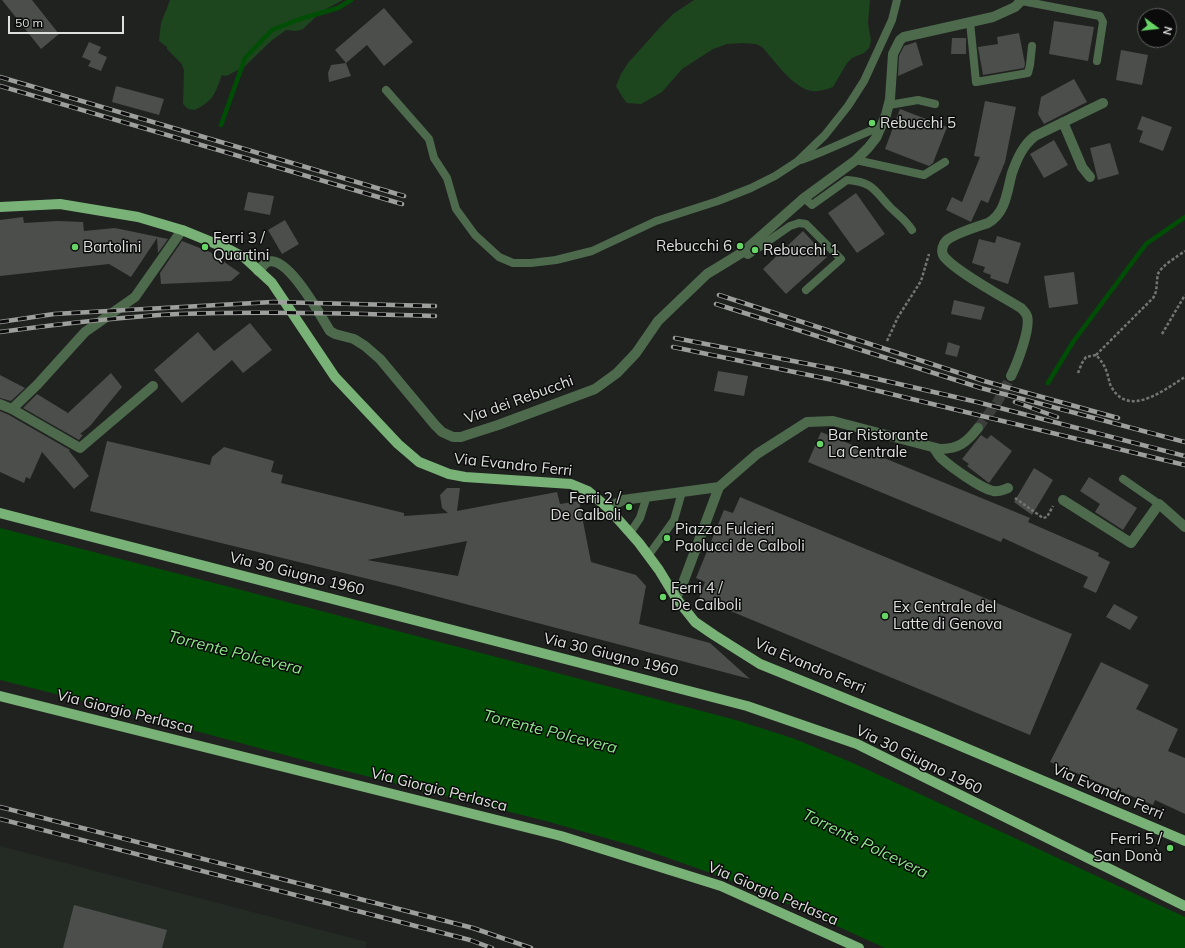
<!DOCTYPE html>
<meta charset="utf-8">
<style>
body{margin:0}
#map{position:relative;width:1185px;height:948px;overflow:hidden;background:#202220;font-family:Mulish,sans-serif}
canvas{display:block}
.north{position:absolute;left:1137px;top:8px;width:40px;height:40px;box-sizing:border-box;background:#0a0b0a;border:1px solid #5f605f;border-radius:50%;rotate:105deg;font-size:11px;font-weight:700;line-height:16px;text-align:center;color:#dee0de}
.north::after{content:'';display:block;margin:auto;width:14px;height:18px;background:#67d466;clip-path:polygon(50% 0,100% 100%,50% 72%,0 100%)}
.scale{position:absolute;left:8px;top:16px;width:116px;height:18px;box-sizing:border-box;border:2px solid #dee0de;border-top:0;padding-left:5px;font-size:12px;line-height:14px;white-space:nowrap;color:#dee0de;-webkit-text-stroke:3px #0a0b0a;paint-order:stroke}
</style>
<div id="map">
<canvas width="1185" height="948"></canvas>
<div class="north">N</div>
<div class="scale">50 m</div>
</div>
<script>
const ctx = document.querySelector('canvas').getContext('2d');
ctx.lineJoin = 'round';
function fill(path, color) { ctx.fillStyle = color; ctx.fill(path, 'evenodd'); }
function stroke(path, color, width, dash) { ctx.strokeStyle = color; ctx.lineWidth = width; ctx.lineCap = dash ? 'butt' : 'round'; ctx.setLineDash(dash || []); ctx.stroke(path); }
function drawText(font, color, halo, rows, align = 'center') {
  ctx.font = font + ' Mulish,sans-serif'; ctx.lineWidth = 3; ctx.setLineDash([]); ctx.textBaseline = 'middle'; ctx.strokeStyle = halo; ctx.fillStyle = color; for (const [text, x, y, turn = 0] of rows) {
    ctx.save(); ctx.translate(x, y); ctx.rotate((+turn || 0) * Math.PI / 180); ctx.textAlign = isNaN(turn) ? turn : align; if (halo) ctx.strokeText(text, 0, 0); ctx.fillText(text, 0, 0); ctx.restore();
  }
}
const built = new Path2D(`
 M0 846 367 942 365 948H0Z`);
const green = new Path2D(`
 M170 0H343L322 11 303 29 296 31 286 30 271 41 244 67 226 76 222 75C214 95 215 99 195 110L188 109 183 104 184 70 181 63 167 49V47L159 41 161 23Z
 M694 0H870L868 23 871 41 869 48 864 53 852 58 847 63 833 87C827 89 819 92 812 91 794 89 774 60 762 47L756 44 742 43 727 44 713 49 682 69 662 92 641 104 627 103 623 98 616 86 621 74 628 63 663 24 673 14Z`);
const water = new Path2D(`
 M0 528 230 587 736 720 795 739 853 763 1185 917V948H885L795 907 722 877 637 847 546 821 322 765 92 703 0 680Z`);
const stream = new Path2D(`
 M221 125 245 58 272 30 300 19 338 8 351 0
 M1048 383 1073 342 1146 244 1185 217`);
const building = new Path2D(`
 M2 0H32L59 34 41 49Z
 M384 8 413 42 384 66 367 45 346 63 335 50Z
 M1054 21 1094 27 1088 61 1049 54Z
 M1019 33 1025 64 1024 68 983 75 978 47 998 44 997 37Z
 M952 38H966V54H951Z
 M89 42 101 47 98 53 107 57 101 71 88 66 91 61 82 57Z
 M916 42 923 65 898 76 899 56 904 46Z
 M1121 50 1148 55 1142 85 1116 80Z
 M346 63 351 76 329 82 328 73 331 65Z
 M1074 79 1087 102 1044 124 1038 114 1041 97Z
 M116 86 164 99 159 115 112 102Z
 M985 101 1016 107 1005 162 988 203 981 200 971 222 946 210 952 197 962 202 980 157 974 156Z
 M900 109 947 127 933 163 929 166 885 149Z
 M1142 116 1172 127 1163 151 1139 142 1143 131 1137 129Z
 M1054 140 1068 165 1044 178 1030 154Z
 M1110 143 1119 174 1098 180 1090 148Z
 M248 192 274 196 270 215 244 210Z
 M856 193 885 234 857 253 828 213Z
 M23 217 24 223 58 221 83 222 84 231 115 228 168 239 158 253 157 238 131 277 109 264 0 276V220Z
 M285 220 299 244 282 254 268 230Z
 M803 231 827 257 786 294 763 269Z
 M997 236 1021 243 1008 284 990 278 991 275 983 272 985 267 972 263 979 239 995 243Z
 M182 241 210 252 240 273 231 281 161 284 160 273Z
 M1074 272 1078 304 1049 308 1044 276Z
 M954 300 985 307 981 320 951 314Z
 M250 323 272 350 243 373 232 360 182 403 154 370 198 332 214 351Z
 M948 342 960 346 957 357 945 354Z
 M718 371 748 376 744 396 714 391Z
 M111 373 122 387 90 426 80 434 83 435 79 440 23 408 37 394 68 413Z
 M0 375 25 388 11 401 0 398Z
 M0 411 9 415 70 450 69 451 89 476 74 489 42 452 30 479 26 477 24 483 0 472Z
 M821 432 1030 518 1028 522 1099 553 1098 556 1110 562 1096 593 1083 587 1088 577 1003 538 1001 542 808 462Z
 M981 435 987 439 991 435 1012 451 989 483 967 466 969 464 962 459Z
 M107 441 210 465 212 457 224 447 274 461 271 472 283 475 281 483 404 513V516L448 513 442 508 440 495 447 488H460L457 511 557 492 560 504 579 501 591 562 636 575 646 586 639 624 710 643 750 679 397 586 90 511ZM467 541 458 576 367 560Z
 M1034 468 1053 480 1032 515 1014 502Z
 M1089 477 1137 508 1123 530 1095 512 1100 504 1080 491Z
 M740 497 1072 634 1030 735 699 598 705 582 696 578 724 510 733 513Z
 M1114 604 1138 617 1130 630 1106 617Z
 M1101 662 1149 685 1136 709 1178 729 1168 751 1185 758V814L1155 800 1153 805 1050 762Z
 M74 905 167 930 162 948H63Z`);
const minorTunnel = new Path2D(`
 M978 428 998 401 1011 376`);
const path = new Path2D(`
 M1162 334 1185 295
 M887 341 898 317 921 281 929 254
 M1096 355 1153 298C1158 291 1156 282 1158 274 1161 266 1178 256 1185 251
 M1078 373 1082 363 1086 357 1096 355C1101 360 1105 366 1107 373 1109 378 1109 384 1112 388 1130 418 1165 389 1185 377
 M1015 498 1043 518 1047 517 1053 506`);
const service = new Path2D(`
 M1022 1 1100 16 1103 22 1097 61
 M970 22 976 82 1028 73 1030 65 1032 46
 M386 90 429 139 434 158 447 178 456 209 475 235 499 257 513 263H531L556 260 592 251 656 221 718 201 751 188 775 176 798 161 825 135 848 106 864 81 892 20 897 0
 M889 105 918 100 935 104
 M801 160C829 150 854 137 882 126
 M856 160 924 175 945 162
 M804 198 812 205 847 180C873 182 874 190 890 207 899 216 905 219 912 230
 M743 252 748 255 790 226 799 223 806 224 841 259 806 290
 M1123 479 1159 504
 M630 533 640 518 647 496
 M648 556 674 520 682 492`);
const minor = new Path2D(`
 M1063 122 1082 167 1090 177
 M258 271C261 268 264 264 267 262 288 254 321 317 330 331L335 334 354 339 365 346 380 359 435 425 442 432 453 437H461L470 434 498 425 595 389 617 373 636 353 658 321 707 274 743 252 804 198 856 160 868 148 876 138 886 115 890 99 893 54 900 40 904 37 993 17 1015 7 1022 0
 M1011 376C1017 364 1031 328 1027 316 1026 313 1023 310 1021 308 1005 298 951 269 943 255 941 250 943 244 946 241 953 234 979 226 988 223 1006 213 1007 191 1012 173 1017 159 1023 145 1035 136L1103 103
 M0 404 12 409 80 448 153 386
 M12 409 37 385 85 332 135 297 182 230
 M934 448C936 451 938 455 941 458 951 467 980 488 993 491 999 492 1003 490 1008 488
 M1063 500 1131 543 1159 504 1185 527
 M608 508 623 500 719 487
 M676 598 683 583 719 487 757 454 807 422 833 421 940 449C959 449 967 442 978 428`);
const primary = new Path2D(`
 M0 207 60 204 138 217 182 230 226 248 245 258 272 283 335 377 398 444 419 462 449 474 465 477 571 484 588 491 608 508 639 543 659 570 676 598 695 622 714 635 760 664 923 730 1185 841
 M0 513 747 706 857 744 1185 906
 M0 696 561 836 721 886 859 948`);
const rail = new Path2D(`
 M0 77 404 196
 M0 86 402 204
 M719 295 984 381 1118 418
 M716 304 981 388 1185 442
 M0 322 54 314 273 302 435 306
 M0 332C59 324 118 317 178 314 263 311 349 313 435 316
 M675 338 834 369 977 402 1185 456
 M673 347 833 380 1185 465
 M1015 402 1057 417
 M0 807 473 928 531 948
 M0 819 470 940 492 948`);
const markers = [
 [872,123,4,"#67d466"],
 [740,246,4,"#67d466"],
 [75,247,4,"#67d466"],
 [205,247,4,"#67d466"],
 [755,250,4,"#67d466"],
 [820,444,4,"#67d466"],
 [629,507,4,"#67d466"],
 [667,538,4,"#67d466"],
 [663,597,4,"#67d466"],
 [885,616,4,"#67d466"],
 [1170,848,4,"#67d466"]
];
const poiNames = [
 ["Rebucchi 5",880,123],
 ["Ferri 3 /",213,238],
 ["Quartini",213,255],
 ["Rebucchi 6",732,246,"right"],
 ["Bartolini",83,247],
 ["Rebucchi 1",763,250],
 ["Bar Ristorante",828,435],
 ["La Centrale",828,452],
 ["Ferri 2 /",621,498,"right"],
 ["De Calboli",621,515,"right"],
 ["Piazza Fulcieri",675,529],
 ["Paolucci de Calboli",675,546],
 ["Ferri 4 /",671,588],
 ["De Calboli",671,605],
 ["Ex Centrale del",893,607],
 ["Latte di Genova",893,624],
 ["Ferri 5 /",1162,839,"right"],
 ["San Donà",1162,856,"right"]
];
const streetNames = [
 ["Via dei Rebucchi",519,400,-20],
 ["Via Evandro Ferri",513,465,6],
 ["Via 30 Giugno 1960",297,574,14],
 ["Via 30 Giugno 1960",611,655,14],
 ["Via Evandro Ferri",810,666,23],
 ["Via Giorgio Perlasca",125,712,14],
 ["Via 30 Giugno 1960",919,760,26],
 ["Via Giorgio Perlasca",439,790,14],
 ["Via Evandro Ferri",1108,792,23],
 ["Via Giorgio Perlasca",773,894,23]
];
const waterNames = [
 ["Torrente Polcevera",235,653,14],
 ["Torrente Polcevera",550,732,14],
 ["Torrente Polcevera",865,844,26]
];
fill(built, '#242b24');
fill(green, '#1e461e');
fill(water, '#004e05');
stroke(stream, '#004e05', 4.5);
fill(building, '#4c4e4b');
stroke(minorTunnel, '#3c3e3c', 10, [10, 5]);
stroke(path, '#737573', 2.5, [3, 2]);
stroke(service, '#4e6a4d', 8);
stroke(minor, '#4e6a4d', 10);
stroke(primary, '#79b276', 10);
stroke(rail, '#9d9f9d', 4.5);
stroke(rail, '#0a0b0a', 3, [9]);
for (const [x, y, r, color] of markers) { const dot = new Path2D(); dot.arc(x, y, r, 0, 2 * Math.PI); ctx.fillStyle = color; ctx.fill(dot); stroke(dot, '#0a0b0a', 1.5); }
drawText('15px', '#dee0de', '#0a0b0a', poiNames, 'left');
drawText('15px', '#dee0de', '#0a0b0a', streetNames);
drawText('italic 16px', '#8de78a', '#0a0b0a', waterNames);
</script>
